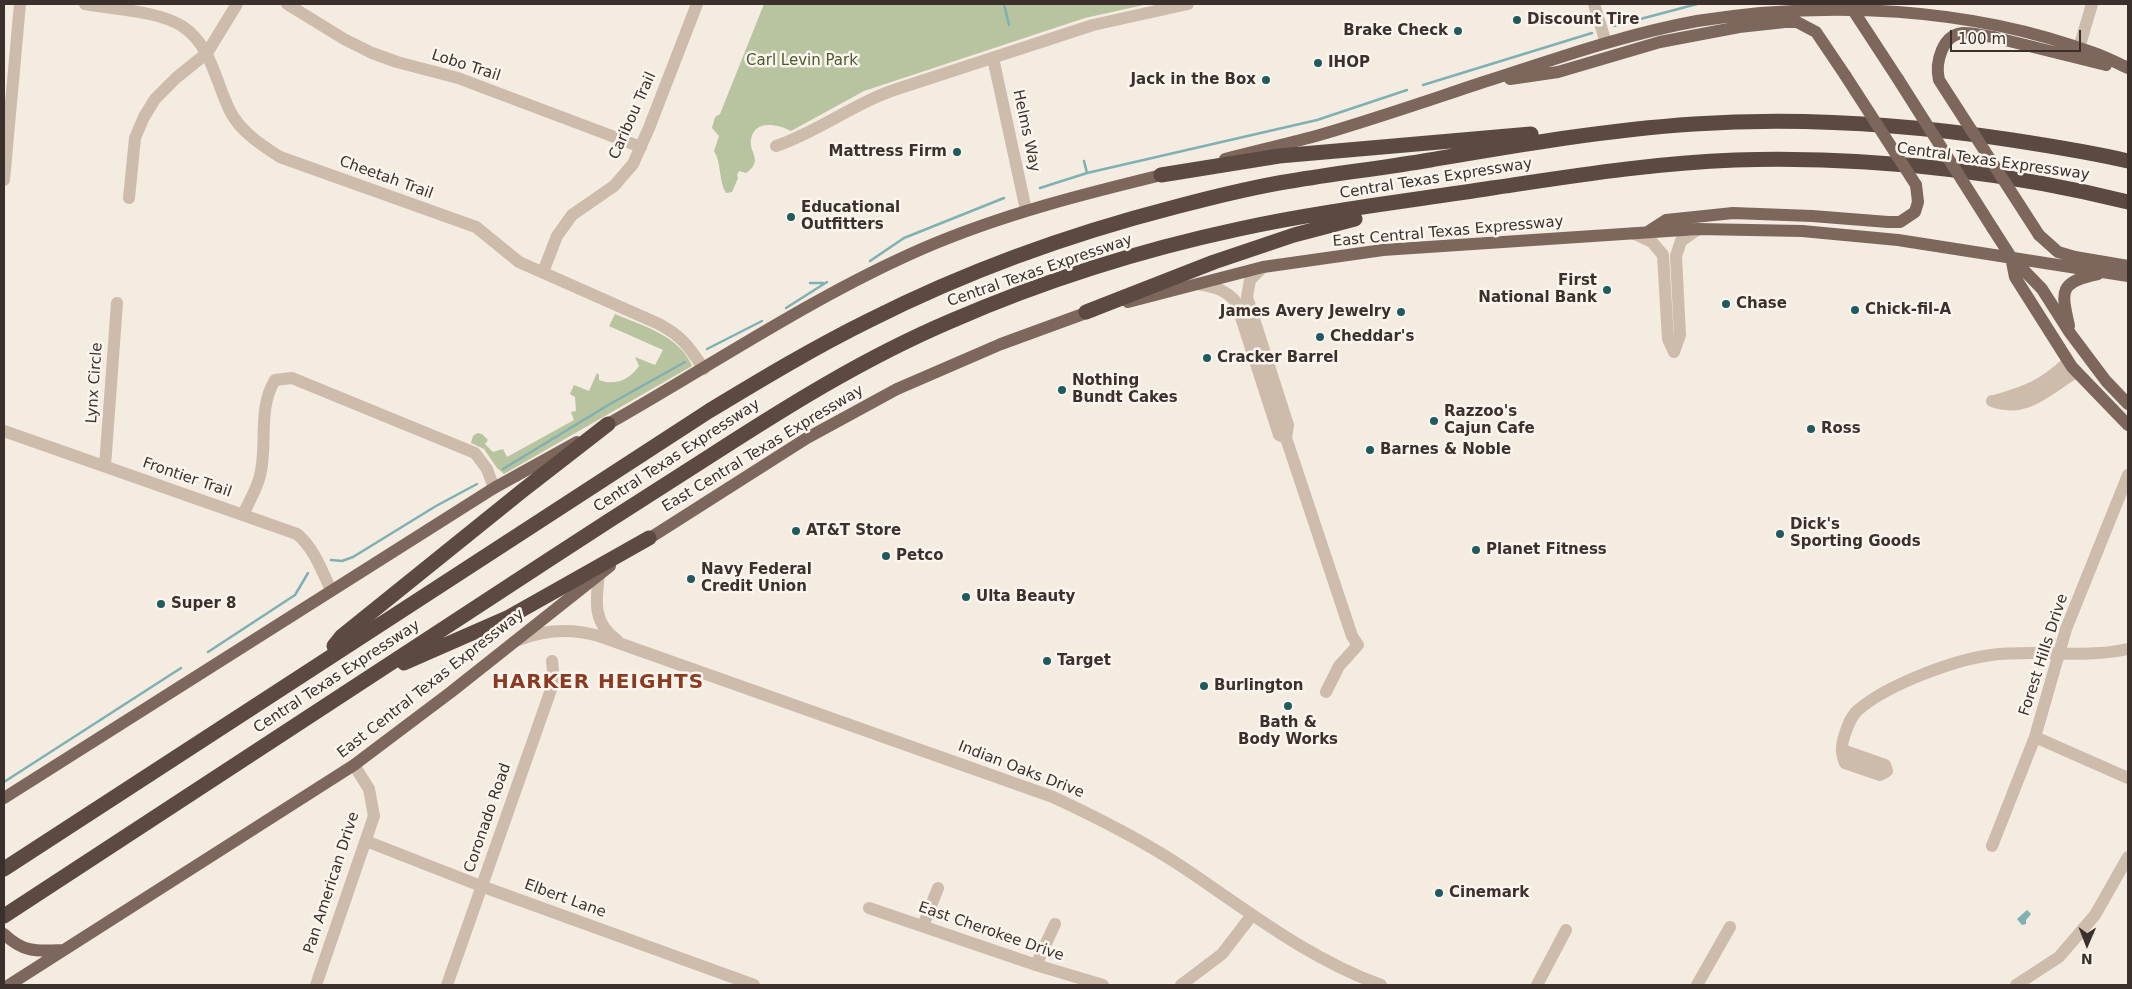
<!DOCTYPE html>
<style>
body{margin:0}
#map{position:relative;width:2132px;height:989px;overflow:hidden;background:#f4ebe1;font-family:"DejaVu Sans",sans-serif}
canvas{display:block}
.frame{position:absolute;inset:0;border:5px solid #3b302b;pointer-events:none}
.north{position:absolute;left:2062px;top:919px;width:50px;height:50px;-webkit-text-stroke:4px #fbf5ee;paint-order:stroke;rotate:181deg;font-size:14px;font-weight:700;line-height:20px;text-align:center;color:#3b302b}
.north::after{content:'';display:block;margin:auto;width:18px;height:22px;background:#3b302b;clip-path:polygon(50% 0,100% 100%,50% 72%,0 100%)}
.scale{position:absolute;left:1950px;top:30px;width:131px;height:22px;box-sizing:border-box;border:2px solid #3b302b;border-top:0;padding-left:6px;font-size:15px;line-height:18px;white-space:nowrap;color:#3b302b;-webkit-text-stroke:4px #fbf5ee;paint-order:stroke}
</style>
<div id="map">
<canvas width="2132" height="989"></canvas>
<div class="frame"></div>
<div class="north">N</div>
<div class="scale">100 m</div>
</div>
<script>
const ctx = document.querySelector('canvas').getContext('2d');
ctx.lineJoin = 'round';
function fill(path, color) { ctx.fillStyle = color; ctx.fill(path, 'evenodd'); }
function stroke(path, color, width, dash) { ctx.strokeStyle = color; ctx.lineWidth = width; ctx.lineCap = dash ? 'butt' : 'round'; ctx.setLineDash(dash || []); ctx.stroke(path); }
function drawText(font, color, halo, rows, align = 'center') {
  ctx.font = font + ' "DejaVu Sans",sans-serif'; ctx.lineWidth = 5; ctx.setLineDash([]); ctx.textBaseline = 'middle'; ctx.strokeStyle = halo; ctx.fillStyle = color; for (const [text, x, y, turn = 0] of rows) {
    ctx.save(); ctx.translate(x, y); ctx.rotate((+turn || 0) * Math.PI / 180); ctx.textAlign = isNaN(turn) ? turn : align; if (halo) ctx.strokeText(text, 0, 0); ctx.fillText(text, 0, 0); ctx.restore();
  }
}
const green = new Path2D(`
 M764 4H1148L1085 18 864 91 791 131C776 123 749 119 751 146 752 151 755 156 755 161 754 166 751 170 746 173L739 171 737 175 738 178 732 192 726 193C718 180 722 164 714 151L719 136 712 128 715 117 720 114Z
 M615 314C643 326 680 336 692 366L504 474 497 468 484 449 471 443 473 436 477 433 482 434 488 440 485 444 493 452 503 449 507 457 574 420 571 412 576 411 575 397 570 394 574 385 589 391 597 373 599 375V380C615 386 629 380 639 366L635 357 655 365 663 350 609 326Z`);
const water = new Path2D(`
 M2027 910 2031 914 2026 920V924L2022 925 2017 919Z`);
const stream = new Path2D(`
 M1004 4 1009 25
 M1614 26 1697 4
 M1423 85 1592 33
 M1084 161 1087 173
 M1040 188 1087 173 1317 120 1407 90
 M870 261 904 238 1004 198
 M810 283H823
 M786 308 827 282
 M707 349 762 321
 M503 469 610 404 685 362
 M331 560 342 561 353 557 436 506 477 484
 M208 652 295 595 308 573
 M4 782 181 668`);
const minor = new Path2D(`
 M85 4C113 9 158 11 182 26 212 46 215 81 230 111 240 131 261 145 280 157L476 227 519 262 659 324C683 337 689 347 704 369
 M287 4 344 39 372 53 397 62 458 78 641 147
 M1594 4 1606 43
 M2079 48 2092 4
 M993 58 1026 210
 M776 146C818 132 854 103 897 89L1093 25 1188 4
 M4 180 20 4
 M129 198 135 138 144 117 155 99 176 78 207 53 237 4
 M1633 233 1652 242 1663 255 1668 339 1674 352
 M1263 267 1250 280 1247 297 1288 425 1286 438 1352 636 1358 645 1339 666 1326 692
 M543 272 557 236 572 215 614 186 633 164 649 128 697 4
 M1198 284C1214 287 1225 289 1236 302L1279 435 1286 438
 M1674 352 1680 335 1676 256 1681 241 1698 229
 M1992 401C2027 414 2048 388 2076 372
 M1994 401C2026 392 2044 385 2068 362
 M4 431 297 534C314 548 322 571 331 590
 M105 466 117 303
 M243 515C249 501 259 486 261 471 267 441 258 408 275 380L292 378 475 453 487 469 494 488
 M599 574C596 600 592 623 617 640
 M519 640C546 629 571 628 599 636L1053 797C1096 817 1138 838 1178 864 1243 907 1306 958 1381 985
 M2035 737 2128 778
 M1842 750 1885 765 1887 771 1880 775 1845 763C1841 754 1841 746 1844 737 1847 728 1850 717 1858 710 1887 685 1953 660 1991 655 2037 649 2083 659 2128 649
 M366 841 481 886 754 985
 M1992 846 2035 737 2066 629 2128 475
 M869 908 1036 965 1103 985
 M923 926 938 888
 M1036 965 1055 924
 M316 985 374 816 369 789 354 765
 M447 985 554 681 552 661
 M1181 985 1222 954 1252 915
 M1537 985 1566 930
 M1697 985 1730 927
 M2016 985 2059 957 2095 915 2128 857`);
const major = new Path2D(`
 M1849 4 1898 79
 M1993 37 2106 65
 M1510 79 1558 72 1660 42 1739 27 1785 22H1797L1816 32 1845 75
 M1225 159C1256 151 1286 144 1316 136 1375 119 1432 99 1490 80 1558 58 1626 34 1697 21 1827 0 1970 7 2094 53 2106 57 2117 63 2128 68
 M1993 229 2011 257 2042 289 2070 333 2106 381 2128 404
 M1649 231 1666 220 1733 213 1812 216 1888 222H1900L1915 212 1918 202 1916 185
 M2039 235 2058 252 2075 257 2128 266
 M2011 257 2015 277 2072 367 2128 425
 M1128 302 1263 267 1383 250 1698 229 1802 231 1898 240 2128 276
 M2069 326C2061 290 2059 282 2098 274
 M601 428C708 368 811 297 924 248 1003 214 1087 193 1170 173
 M642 543 807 438 897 389 1001 344 1094 310
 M4 798 494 488 577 442
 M4 934C24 953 37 951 63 950
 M9 985 354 765 451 692 610 566`);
const highway = new Path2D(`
 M1161 175 1279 156 1531 134
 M1086 312 1214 262 1294 235 1355 219
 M334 646 342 636 522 491 608 424
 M404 663 509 617 649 538
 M4 869 709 411C762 379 815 347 870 320 967 271 1070 234 1175 207 1213 197 1252 187 1291 181 1337 173 1384 168 1430 160 1518 145 1605 130 1694 124 1800 117 1906 124 2012 140 2051 146 2090 152 2128 161
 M4 916C186 797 368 678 550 559 602 525 655 491 707 458 786 407 864 358 951 321 1043 281 1141 250 1239 229 1322 211 1408 201 1492 188 1573 176 1653 163 1735 160 1866 156 2001 171 2128 202`);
const majorBridge = new Path2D(`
 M1993 37C1984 36 1974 33 1965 33 1942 33 1935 63 1939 80L2039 235
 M1845 75 1916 185
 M1898 79 1993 229`);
const markers = [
 [1517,20,5,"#1f5a5e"],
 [1458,31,5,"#1f5a5e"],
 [1318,63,5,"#1f5a5e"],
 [1266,80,5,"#1f5a5e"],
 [957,152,5,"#1f5a5e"],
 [791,217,5,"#1f5a5e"],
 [1607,290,5,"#1f5a5e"],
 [1726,304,5,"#1f5a5e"],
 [1855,310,5,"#1f5a5e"],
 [1401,312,5,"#1f5a5e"],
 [1320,337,5,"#1f5a5e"],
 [1207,358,5,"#1f5a5e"],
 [1062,390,5,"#1f5a5e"],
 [1434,421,5,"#1f5a5e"],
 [1811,429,5,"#1f5a5e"],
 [1370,450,5,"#1f5a5e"],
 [796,531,5,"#1f5a5e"],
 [1780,534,5,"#1f5a5e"],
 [1476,550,5,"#1f5a5e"],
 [886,556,5,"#1f5a5e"],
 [691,579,5,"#1f5a5e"],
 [966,597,5,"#1f5a5e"],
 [161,604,5,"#1f5a5e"],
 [1047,661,5,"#1f5a5e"],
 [1204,686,5,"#1f5a5e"],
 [1288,706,5,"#1f5a5e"],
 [1439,893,5,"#1f5a5e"]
];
const poiNames = [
 ["Discount Tire",1527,20],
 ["Brake Check",1448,31,"right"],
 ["IHOP",1328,63],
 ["Jack in the Box",1256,80,"right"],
 ["Mattress Firm",947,152,"right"],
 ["Educational",801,208],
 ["Outfitters",801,225],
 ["First",1597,281,"right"],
 ["National Bank",1597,298,"right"],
 ["Chase",1736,304],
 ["Chick-fil-A",1865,310],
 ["James Avery Jewelry",1391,312,"right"],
 ["Cheddar's",1330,337],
 ["Cracker Barrel",1217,358],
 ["Nothing",1072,381],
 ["Bundt Cakes",1072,398],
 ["Razzoo's",1444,412],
 ["Cajun Cafe",1444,429],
 ["Ross",1821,429],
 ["Barnes & Noble",1380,450],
 ["Dick's",1790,525],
 ["Sporting Goods",1790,542],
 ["AT&T Store",806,531],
 ["Planet Fitness",1486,550],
 ["Petco",896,556],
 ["Navy Federal",701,570],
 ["Credit Union",701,587],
 ["Ulta Beauty",976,597],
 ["Super 8",171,604],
 ["Target",1057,661],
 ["Burlington",1214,686],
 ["Bath &",1288,723,"center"],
 ["Body Works",1288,740,"center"],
 ["Cinemark",1449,893]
];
const parkNames = [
 ["Carl Levin Park",802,61]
];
const streetNames = [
 ["Lobo Trail",466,66,18],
 ["Caribou Trail",633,116,-66],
 ["Helms Way",1026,131,78],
 ["Central Texas Expressway",1993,162,8],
 ["Cheetah Trail",386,178,20],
 ["Central Texas Expressway",1436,179,-9],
 ["East Central Texas Expressway",1448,232,-5],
 ["Central Texas Expressway",1040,271,-19],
 ["Lynx Circle",95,383,-86],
 ["East Central Texas Expressway",763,449,-31],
 ["Central Texas Expressway",677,456,-33],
 ["Frontier Trail",187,478,19],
 ["Forest Hills Drive",2044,655,-72],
 ["Central Texas Expressway",337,677,-33],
 ["East Central Texas Expressway",431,684,-38],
 ["Indian Oaks Drive",1021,770,21],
 ["Coronado Road",488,818,-71],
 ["Pan American Drive",332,883,-72],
 ["Elbert Lane",565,899,20],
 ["East Cherokee Drive",991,932,19]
];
const districtNames = [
 ["HARKER HEIGHTS",598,683]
];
fill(green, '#b8c4a0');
fill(water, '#7fb0b2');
stroke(stream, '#7fb0b2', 2.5);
stroke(minor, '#cdbbac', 12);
stroke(major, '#7d675c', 12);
stroke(highway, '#5c4a42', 15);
stroke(majorBridge, '#7d675c', 12);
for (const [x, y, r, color] of markers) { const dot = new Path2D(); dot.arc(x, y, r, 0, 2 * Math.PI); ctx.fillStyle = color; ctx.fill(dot); stroke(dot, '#fbf5ee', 2); }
drawText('bold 15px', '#3b302b', '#fbf5ee', poiNames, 'left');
drawText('15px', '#4a5a2e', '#fbf5ee', parkNames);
drawText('15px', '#3b302b', '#fbf5ee', streetNames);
ctx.letterSpacing = '1px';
drawText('bold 20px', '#8c3b22', '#fbf5ee', districtNames);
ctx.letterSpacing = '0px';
</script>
